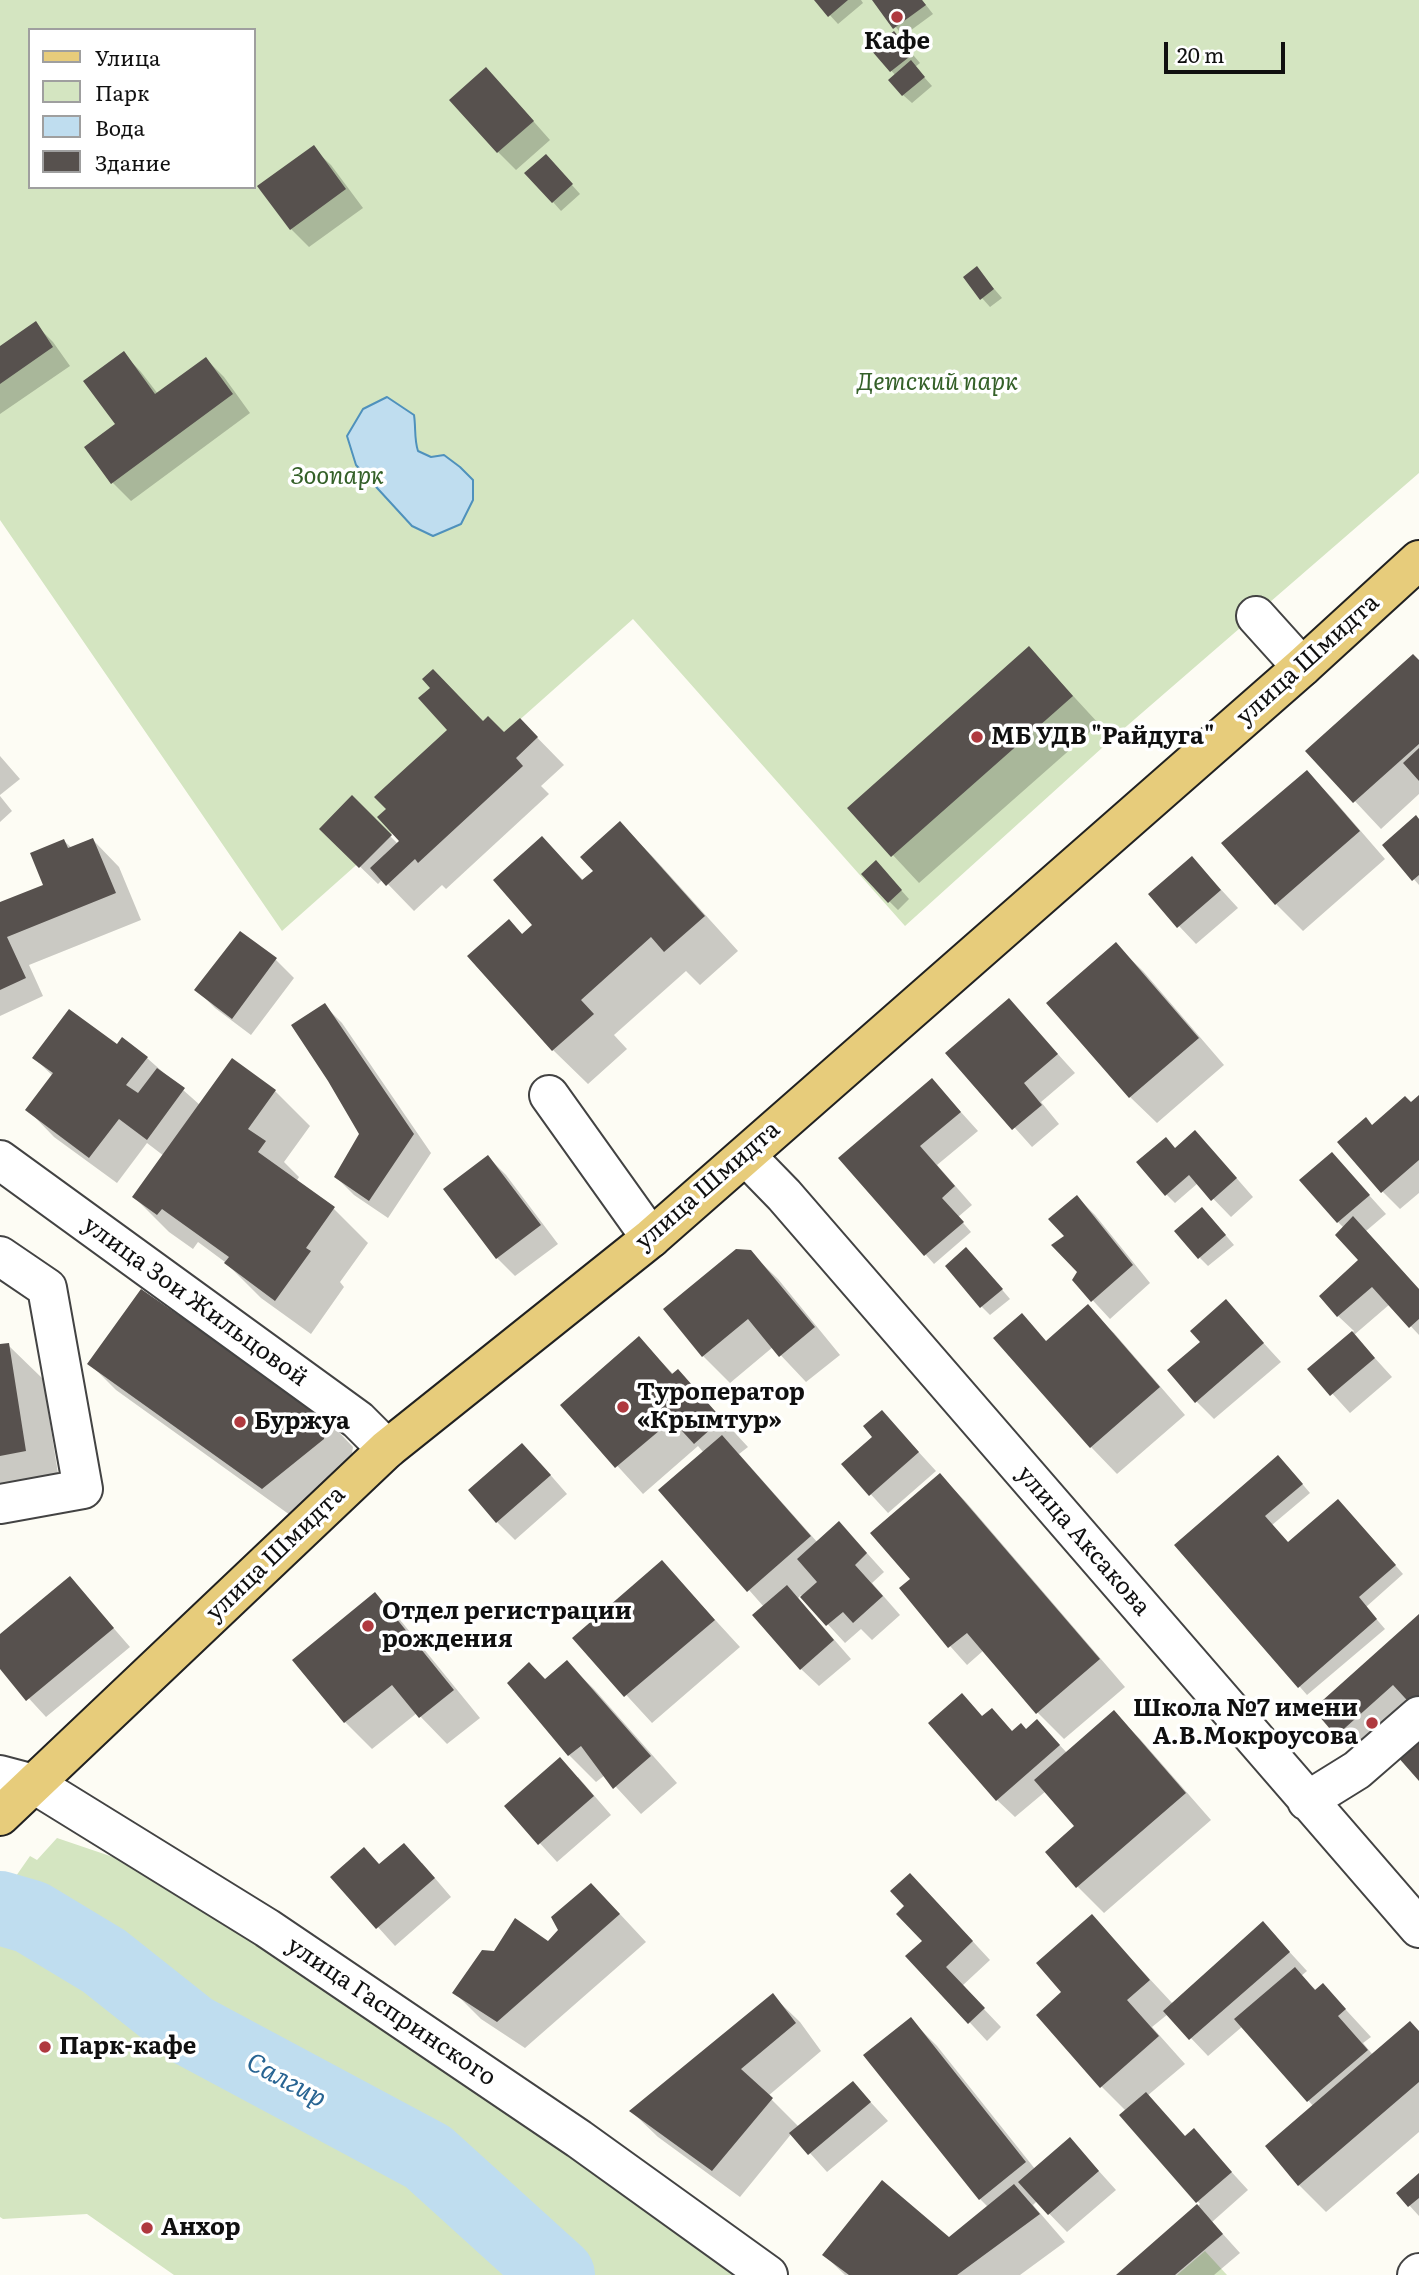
<!DOCTYPE html>
<meta charset="utf-8">
<style>
body{margin:0}
#map{position:relative;width:1419px;height:2275px;overflow:hidden;background:#fdfcf4;font-family:Literata,serif}
canvas{display:block}
.legend{position:absolute;left:28px;top:28px;width:228px;height:161px;box-sizing:border-box;background:#fff;border:2px solid #9f9f9f;margin:0;padding:9px 12px;list-style:none;font-size:21px;color:#101010}
.legend li{display:flex;align-items:center;gap:14px;height:35px}
.legend b{width:35px;border:2px solid #9f9f9f}
.scale{position:absolute;left:1164px;top:42px;width:121px;height:32px;box-sizing:border-box;border:4px solid #101010;border-top:0;padding-left:9px;font-size:21px;line-height:24px;white-space:nowrap;color:#101010;-webkit-text-stroke:5px #fff;paint-order:stroke}
</style>
<div id="map">
<canvas width="1419" height="2275"></canvas>
<ul class="legend">
<li><b style="height:9px;background:#e7cc7b"></b>Улица</li>
<li><b style="height:19px;background:#d4e5c1"></b>Парк</li>
<li><b style="height:19px;background:#bfddef"></b>Вода</li>
<li><b style="height:19px;background:#57514e"></b>Здание</li>
</ul>
<div class="scale">20 m</div>
</div>
<script>
const ctx = document.querySelector('canvas').getContext('2d');
ctx.lineJoin = 'round';
function fill(path, color) { ctx.fillStyle = color; ctx.fill(path, 'evenodd'); }
function stroke(path, color, width, dash) { ctx.strokeStyle = color; ctx.lineWidth = width; ctx.lineCap = dash ? 'butt' : 'round'; ctx.setLineDash(dash || []); ctx.stroke(path); }
function drawText(font, color, halo, rows, align = 'center') {
  ctx.font = font + ' Literata,serif'; ctx.lineWidth = 7; ctx.setLineDash([]); ctx.textBaseline = 'middle'; ctx.strokeStyle = halo; ctx.fillStyle = color; for (const [text, x, y, turn = 0] of rows) {
    ctx.save(); ctx.translate(x, y); ctx.rotate((+turn || 0) * Math.PI / 180); ctx.textAlign = isNaN(turn) ? turn : align; if (halo) ctx.strokeText(text, 0, 0); ctx.fillText(text, 0, 0); ctx.restore();
  }
}
const green = new Path2D(`
 M0 0H1419V473L1113 738 905 926 633 619 282 931 0 520ZM30 30H254V187H30Z
 M57 1838 113 1857 339 1996 751 2275H174L87 2214 3 2219 0 2217V1899L30 1856 37 1860Z
 M1205 2251 1227 2275H1177Z`);
const water = new Path2D(`
 M387 397 414 415C416 428 414 439 418 451L431 457 444 455 460 467 473 480V500L461 524 433 536 412 526 356 465 347 436 363 409Z`);
const shadow = new Path2D(`
 M816 0H861L863 3 838 24Z
 M874 0H922L933 14 903 36Z
 M902 42 920 63 915 67 932 86 912 103 903 95 896 76 873 50Z
 M504 88 550 140 516 170 498 152Z
 M313 148 331 165 363 208 309 247 291 229Z
 M554 165 580 194 561 211 553 202Z
 M977 269 1002 298 990 307 982 298Z
 M35 324 53 342 70 366 0 414V348Z
 M124 354 141 372 158 394 206 359 224 377 250 413 131 501 113 483Z
 M1029 648 1099 724 919 883 849 808Z
 M1419 662V794L1381 829 1308 751Z
 M520 720 564 765 541 786 549 794 446 889 442 885 414 911 383 879 378 884 321 829 352 798 398 844 483 723 504 734Z
 M0 756 20 779 0 795Z
 M1307 772 1333 799 1385 859 1303 931 1276 904Z
 M0 796 12 811 0 822Z
 M1419 821V885L1384 845Z
 M620 823 654 858 738 951 700 985 686 971 614 1035 627 1049 588 1084 553 1050 509 921 523 935 534 925 542 838 584 881 595 871Z
 M93 840 119 867 141 920 29 965 43 996 0 1016V904L45 886 64 841 72 848Z
 M1192 858 1238 908 1196 944 1179 926Z
 M884 871 909 899 898 910 889 901Z
 M240 933 276 960 294 978 251 1035 215 1008 197 990Z
 M1116 945 1143 971 1224 1065 1157 1123 1130 1097Z
 M1009 1000 1075 1073 1041 1102 1059 1124 1032 1147 948 1053Z
 M324 1005 342 1023 431 1153 388 1218 354 1195 336 1177 361 1134Z
 M117 1047 147 1058 200 1105 275 1091 310 1126 284 1162 299 1177 296 1182 333 1208 368 1243 340 1282 344 1287 311 1334 261 1298 225 1262 198 1242 193 1249 169 1232 134 1197 164 1156 147 1143 117 1183 54 1137 28 1110 53 1076 34 1058Z
 M932 1080 978 1131 937 1165 972 1205 958 1217 971 1232 934 1264 841 1159Z
 M1419 1097V1193L1400 1209 1382 1191 1373 1126Z
 M1176 1150 1213 1151 1253 1197 1231 1217 1198 1183 1175 1203 1166 1194Z
 M1332 1154 1386 1214 1366 1231 1419 1290V1335L1390 1304 1354 1335 1392 1377 1350 1413 1310 1369 1354 1331 1338 1316 1360 1260 1344 1228 1338 1222Z
 M488 1157 506 1175 558 1244 515 1276 497 1258Z
 M1077 1197 1095 1215 1150 1283 1110 1319 1074 1280 1079 1272 1067 1237Z
 M1211 1218 1234 1245 1208 1266 1200 1258Z
 M750 1252 778 1279 840 1355 806 1382 773 1347 730 1383 703 1356 665 1309Z
 M975 1258 1010 1299 990 1315 982 1307Z
 M1226 1302 1281 1362 1214 1419 1196 1401 1202 1342Z
 M1087 1307 1114 1333 1185 1415 1117 1474 1091 1447 1046 1343Z
 M639 1338 674 1375 678 1371 748 1447 739 1454 818 1543 857 1542 884 1572 872 1583 900 1615 872 1640 861 1629 845 1643 801 1595 798 1598 851 1659 819 1686 801 1669 764 1607 661 1490 704 1453 698 1446 643 1494 562 1405Z
 M8 1345 43 1379 60 1486 0 1495V1346Z
 M90 1364 326 1419 353 1447 350 1466 290 1515 116 1390Z
 M882 1412 936 1471 888 1513 843 1464 874 1437Z
 M540 1463 567 1494 515 1540 497 1522Z
 M1287 1466 1310 1493 1272 1525 1288 1544 1347 1510 1403 1574 1366 1607 1385 1629 1307 1695 1176 1545Z
 M940 1475 966 1502 1125 1687 1064 1739 1038 1713 984 1650 967 1665 925 1618 912 1579Z
 M662 1562 740 1647 652 1723 574 1638Z
 M70 1578 130 1647 46 1717 0 1667V1636Z
 M375 1595 401 1621 480 1718 447 1744 417 1713 372 1749 345 1722 294 1661Z
 M1419 1616V1727L1371 1769 1337 1735Z
 M567 1663 594 1689 677 1783 641 1814 605 1775 596 1782 569 1755 546 1681Z
 M1114 1713 1140 1739 1211 1820 1104 1913 1077 1886V1826L1046 1791 1015 1817 997 1800 983 1718 1013 1733 1026 1731 1055 1740 1067 1753Z
 M578 1777 611 1815 557 1862 506 1806Z
 M422 1863 451 1897 395 1946 333 1877Z
 M928 1893 990 1960 962 1986 1001 2027 987 2041 908 1956 924 1941Z
 M618 1912 646 1942 525 2048 481 2019 454 1992 548 1944Z
 M1092 1917 1173 2004 1263 1923 1307 1971 1301 1976 1317 1991 1323 1985 1371 2037 1363 2043 1373 2055 1419 2033V2132L1326 2212 1299 2185 1267 2147 1314 2107 1243 2026 1208 2056 1168 2014 1152 2027 1185 2064 1147 2096 1186 2138 1194 2131 1248 2190 1212 2222 1240 2253 1214 2275H1118L1200 2204 1122 2115 1126 2111 1101 2086 1064 1993Z
 M773 1996 800 2022 821 2051 768 2096 799 2127 853 2083 888 2121 827 2172 792 2133 740 2197 658 2137 631 2111Z
 M910 2019 937 2046 1035 2169 1070 2139 1116 2190 1067 2232 1037 2201 1033 2205 1065 2242 1020 2275H845L824 2255 949 2240 988 2207 980 2199Z
 M1419 2175V2216L1398 2193Z`);
const river = new Path2D(`
 M0 1908 31 1917 104 1961 191 2030 428 2157 558 2275`);
const building = new Path2D(`
 M814 0H848L828 17Z
 M872 0H922L926 5 893 29Z
 M894 31 913 54 890 72 871 50Z
 M911 60 925 77 902 96 888 80Z
 M486 67 534 121 497 153 449 100Z
 M314 145 346 189 290 230 257 186Z
 M546 154 573 184 552 203 524 173Z
 M977 266 994 289 980 300 963 277Z
 M36 321 53 347 0 384V346Z
 M124 351 155 394 206 357 233 394 111 484 84 447 115 424 83 381Z
 M1029 646 1073 696 891 857 847 808Z
 M1413 654 1419 660V744L1353 803 1305 751Z
 M433 669 483 721 488 716 504 732 520 718 538 737 516 758 523 766 418 863 415 859 386 886 370 868 399 841 377 817 386 809 374 797 447 730 418 698 430 688 422 679Z
 M1419 748V781L1403 763Z
 M1307 770 1360 831 1275 905 1221 843Z
 M352 795 392 835 359 868 319 829Z
 M1416 815 1419 819V875L1412 881 1382 845Z
 M620 821 705 916 664 952 651 937 581 1000 594 1014 552 1051 467 956 509 919 522 934 532 925 493 880 542 836 582 880 593 871 580 857Z
 M93 838 116 893 7 937 26 978 0 990V902L43 885 30 853 64 839 68 848Z
 M1192 856 1221 890 1177 928 1148 894Z
 M876 860 902 890 888 903 861 874Z
 M240 931 277 958 232 1019 194 990Z
 M1116 942 1199 1038 1129 1098 1046 1003Z
 M1009 998 1058 1054 1024 1083 1042 1105 1012 1130 945 1053Z
 M325 1003 414 1134 369 1201 334 1177 359 1134 328 1081 291 1025Z
 M69 1009 117 1044 122 1037 148 1057 126 1085 138 1093 157 1068 185 1088 147 1140 119 1119 89 1158 25 1110 53 1073 32 1058Z
 M232 1058 276 1090 248 1129 266 1141 258 1152 335 1207 306 1248 311 1251 275 1301 224 1263 229 1257 162 1209 157 1215 132 1197Z
 M932 1078 961 1112 920 1146 955 1186 942 1198 964 1222 924 1256 838 1158Z
 M1419 1095V1160L1381 1193 1337 1142 1366 1117 1372 1125 1405 1096 1411 1102Z
 M1195 1130 1237 1178 1211 1201 1189 1175 1165 1196 1136 1162 1166 1137 1175 1148Z
 M1332 1152 1370 1195 1337 1223 1299 1180Z
 M488 1155 541 1225 496 1259 443 1189Z
 M1077 1195 1133 1265 1091 1302 1072 1280 1077 1272 1051 1245 1064 1236 1048 1219Z
 M1202 1207 1226 1235 1198 1259 1174 1231Z
 M1353 1216 1419 1289V1319L1409 1328 1372 1287 1337 1317 1319 1296 1358 1260 1335 1235Z
 M966 1247 1003 1289 980 1308 945 1266Z
 M736 1249 751 1250 815 1327 779 1357 748 1319 702 1357 663 1309Z
 M141 1289 327 1418 324 1439 262 1489 87 1364Z
 M1226 1299 1264 1343 1195 1403 1167 1370 1200 1342 1190 1331Z
 M1088 1304 1160 1387 1090 1448 993 1338 1022 1313 1046 1341Z
 M1352 1331 1375 1358 1330 1396 1307 1369Z
 M639 1336 672 1374 678 1369 722 1419 694 1444 672 1420 615 1468 560 1405Z
 M9 1343 26 1451 0 1456V1344Z
 M882 1410 919 1452 869 1496 841 1464 872 1437 863 1426Z
 M722 1435 811 1536 747 1592 658 1490Z
 M522 1443 551 1475 496 1523 468 1490Z
 M1278 1455 1303 1484 1265 1516 1288 1542 1338 1499 1396 1565 1359 1597 1377 1619 1298 1688 1174 1545Z
 M940 1473 1100 1659 1036 1714 967 1633 948 1648 899 1588 910 1579 870 1533Z
 M839 1521 867 1553 855 1565 883 1596 853 1623 843 1612 826 1626 800 1597 817 1582 797 1559Z
 M662 1560 715 1620 624 1697 572 1638Z
 M70 1576 114 1628 26 1701 0 1669V1634Z
 M787 1585 834 1640 800 1670 752 1615Z
 M375 1592 454 1690 419 1718 392 1685 344 1723 292 1660Z
 M1419 1614V1707L1416 1710 1393 1685 1336 1736 1313 1709Z
 M567 1660 651 1756 613 1789 581 1746 568 1756 507 1683 529 1662 545 1679Z
 M962 1693 982 1716 992 1708 1012 1731 1021 1723 1026 1729 1037 1719 1060 1745 996 1801 928 1723Z
 M1114 1710 1186 1793 1076 1888 1045 1852 1074 1826 1034 1780Z
 M1419 1736V1781L1397 1756Z
 M560 1757 594 1796 538 1845 504 1806Z
 M404 1843 435 1878 376 1929 330 1877 364 1847 379 1864Z
 M910 1873 973 1941 946 1967 985 2008 968 2024 905 1956 922 1941 896 1914 904 1906 890 1891Z
 M591 1883 620 1914 497 2022 452 1993 482 1950 494 1951 515 1918 548 1941 558 1930 551 1917Z
 M1092 1914 1150 1980 1127 2000 1159 2036 1100 2088 1036 2015 1061 1992 1036 1963Z
 M1263 1921 1290 1952 1189 2040 1163 2011Z
 M1295 1967 1315 1990 1323 1983 1346 2009 1338 2016 1368 2050 1307 2102 1234 2019Z
 M773 1993 796 2023 741 2069 773 2098 712 2171 629 2111Z
 M911 2017 1026 2162 979 2200 863 2055Z
 M1410 2021 1419 2031V2082L1298 2186 1265 2146Z
 M853 2081 871 2102 808 2155 789 2133Z
 M1146 2092 1185 2136 1194 2128 1232 2172 1196 2203 1119 2115Z
 M1070 2137 1099 2171 1048 2215 1018 2182Z
 M1419 2173V2198L1408 2207 1396 2193Z
 M882 2180 949 2237 1014 2184 1040 2214 957 2275H849L822 2255Z
 M1197 2204 1223 2234 1175 2275H1116Z`);
const minor = new Path2D(`
 M1256 616 1302 667
 M549 1095 651 1238
 M746 1156 784 1195 1419 1928
 M0 1160 358 1420 387 1449
 M0 1256 47 1288 83 1489 0 1504
 M0 1775 34 1784 267 1928 579 2139 768 2275
 M1307 1801 1357 1770 1419 1716
 M1417 2275 1419 2273`);
const major = new Path2D(`
 M0 1816 387 1449 651 1238 1302 667 1419 560`);
const markers = [
 [897,17,7,"#af393f"],
 [977,737,7,"#af393f"],
 [623,1407,7,"#af393f"],
 [240,1422,7,"#af393f"],
 [368,1626,7,"#af393f"],
 [1372,1723,7,"#af393f"],
 [45,2047,7,"#af393f"],
 [147,2228,7,"#af393f"]
];
const poiNames = [
 ["Кафе",897,42,"center"],
 ["МБ УДВ \"Райдуга\"",991,737],
 ["Туроператор",637,1393],
 ["«Крымтур»",637,1421],
 ["Буржуа",254,1422],
 ["Отдел регистрации",382,1612],
 ["рождения",382,1640],
 ["Школа №7 имени",1358,1709,"right"],
 ["А.В.Мокроусова",1358,1737,"right"],
 ["Парк-кафе",59,2047],
 ["Анхор",161,2228]
];
const parkNames = [
 ["Детский парк",937,383],
 ["Зоопарк",337,477]
];
const streetNames = [
 ["улица Шмидта",1308,660,-42],
 ["улица Шмидта",708,1186,-41],
 ["улица Зои Жильцовой",195,1302,36],
 ["улица Аксакова",1083,1541,49],
 ["улица Шмидта",276,1554,-44],
 ["улица Гаспринского",391,2012,34]
];
const waterNames = [
 ["Салгир",286,2081,28]
];
fill(green, '#d4e5c1');
fill(water, '#bfddef');
stroke(water, '#4f91bc', 2);
fill(shadow, '#0003');
stroke(river, '#bfddef', 74);
fill(building, '#57514e');
stroke(minor, '#434343', 42);
stroke(major, '#212121', 42);
stroke(minor, '#fff', 38);
stroke(major, '#e7cc7b', 38);
for (const [x, y, r, color] of markers) { const dot = new Path2D(); dot.arc(x, y, r, 0, 2 * Math.PI); ctx.fillStyle = color; ctx.fill(dot); stroke(dot, '#fff', 2.5); }
drawText('bold 24px', '#101010', '#fff', poiNames, 'left');
drawText('italic 24px', '#346028', '#fff', parkNames);
drawText('24px', '#101010', '#fff', streetNames);
drawText('italic 26px', '#286492', '#fff', waterNames);
</script>
